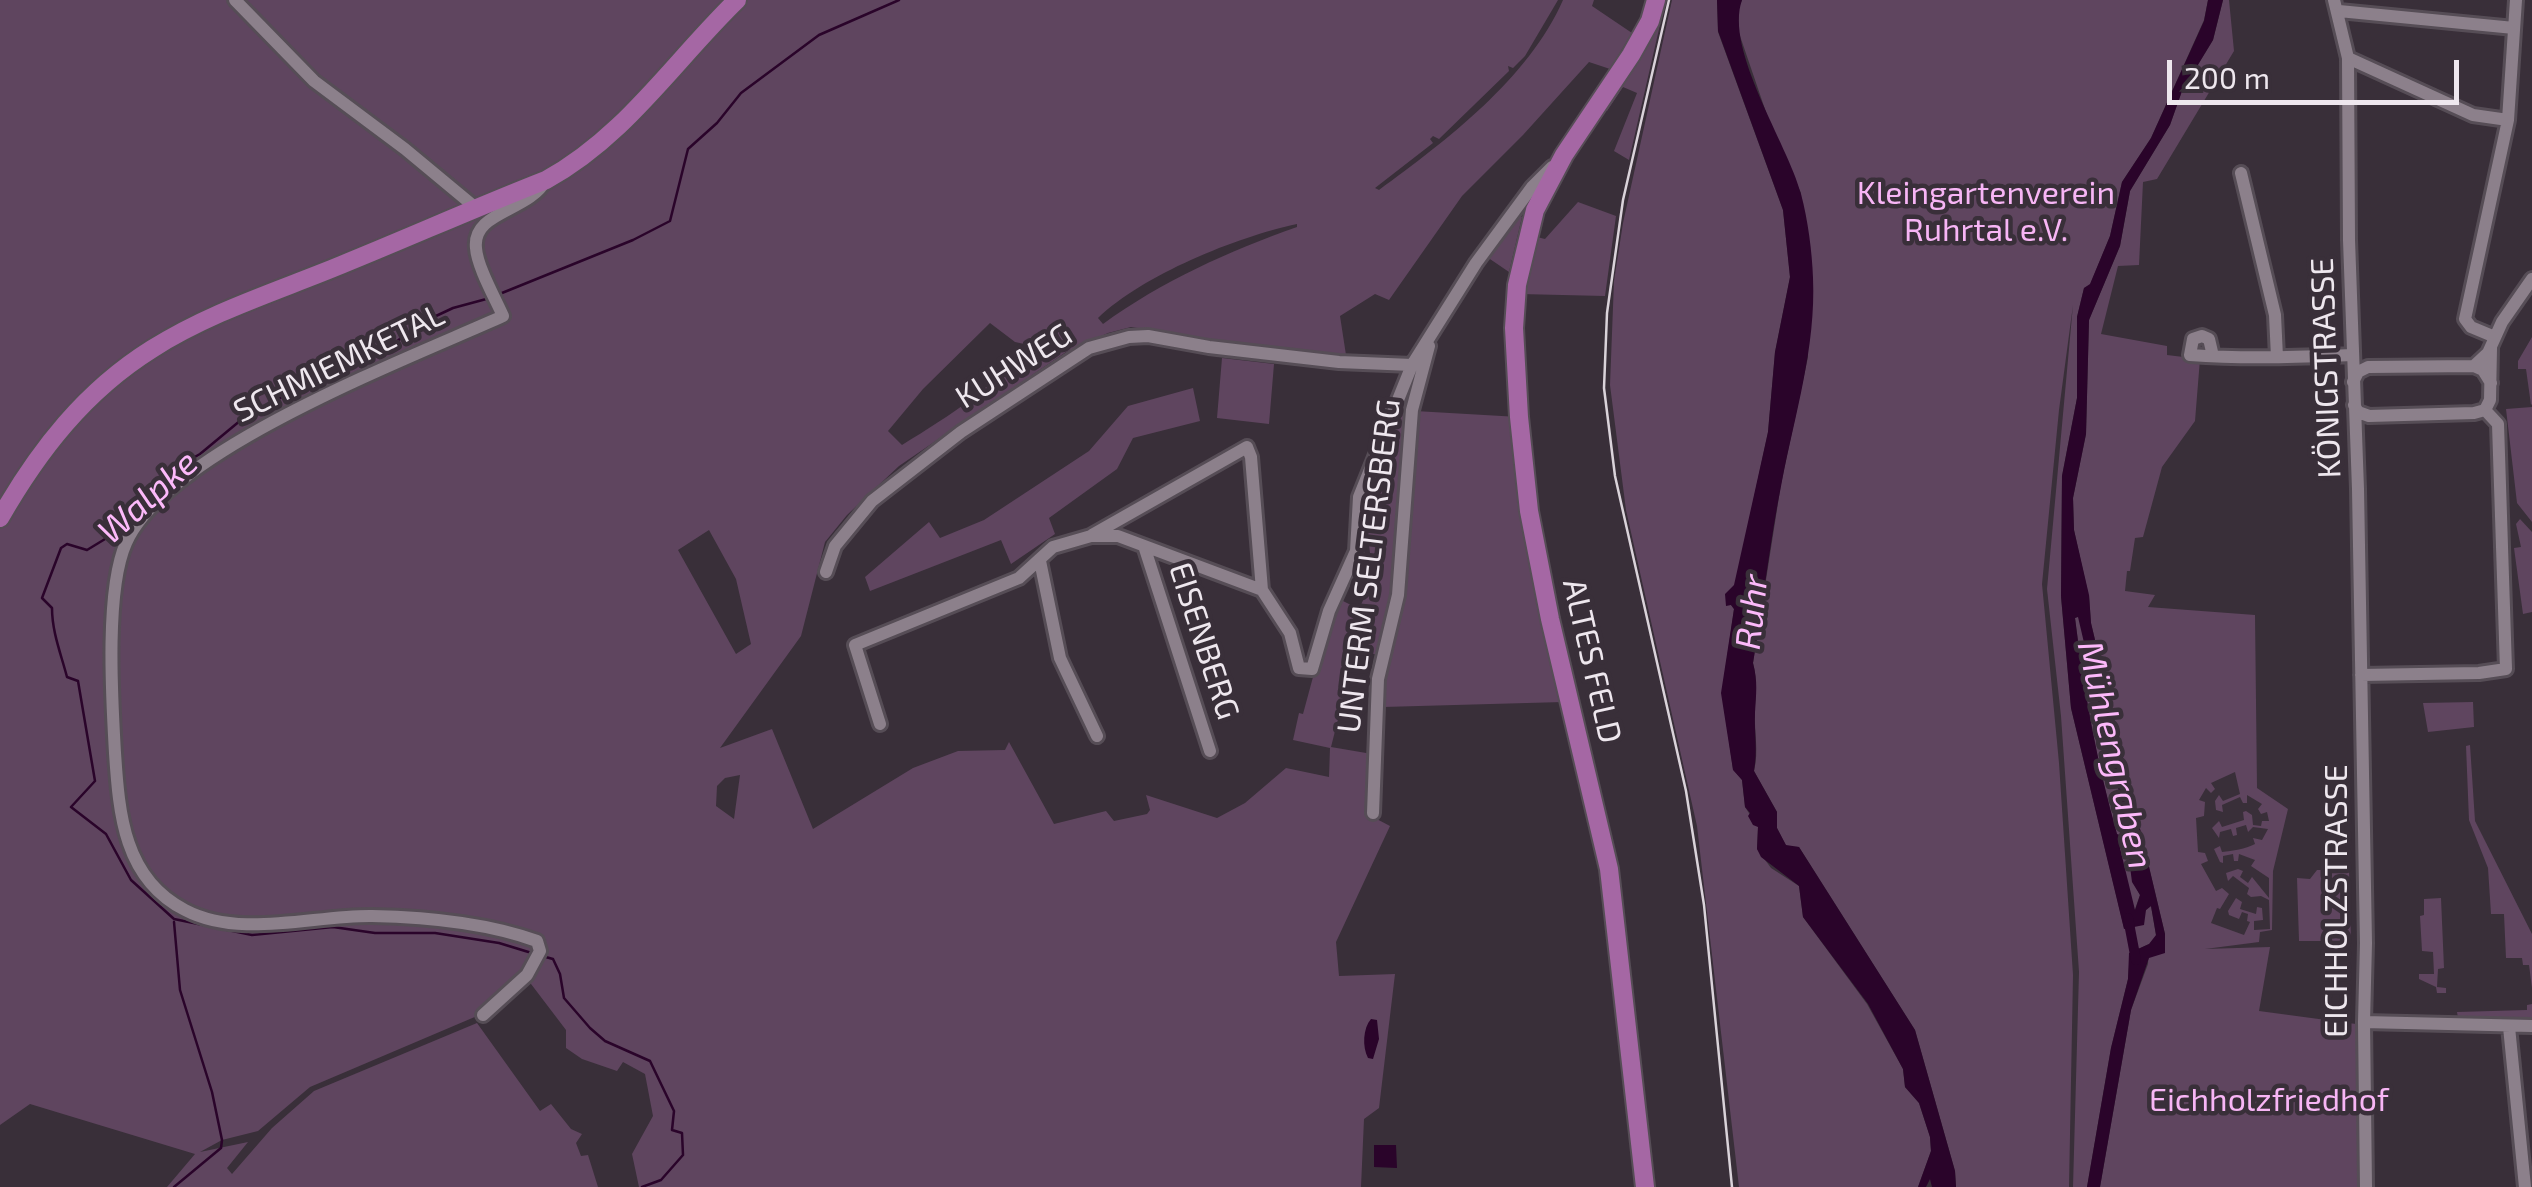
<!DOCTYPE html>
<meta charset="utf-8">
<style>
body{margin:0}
#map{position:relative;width:2532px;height:1187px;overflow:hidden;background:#392f39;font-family:"Exo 2",sans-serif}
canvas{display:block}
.scale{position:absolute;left:2167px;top:60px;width:292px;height:45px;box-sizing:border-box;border:5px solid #eee7ee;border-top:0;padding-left:12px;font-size:30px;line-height:35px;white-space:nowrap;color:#eee7ee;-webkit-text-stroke:8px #392f39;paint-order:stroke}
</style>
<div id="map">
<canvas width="2532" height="1187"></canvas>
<div class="scale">200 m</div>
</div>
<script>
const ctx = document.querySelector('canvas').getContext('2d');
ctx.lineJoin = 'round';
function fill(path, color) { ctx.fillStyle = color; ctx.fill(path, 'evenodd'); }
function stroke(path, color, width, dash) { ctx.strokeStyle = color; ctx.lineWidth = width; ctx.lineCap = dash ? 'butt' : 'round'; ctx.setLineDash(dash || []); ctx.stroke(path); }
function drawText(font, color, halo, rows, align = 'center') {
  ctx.font = font + ' "Exo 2",sans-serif'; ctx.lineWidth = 9; ctx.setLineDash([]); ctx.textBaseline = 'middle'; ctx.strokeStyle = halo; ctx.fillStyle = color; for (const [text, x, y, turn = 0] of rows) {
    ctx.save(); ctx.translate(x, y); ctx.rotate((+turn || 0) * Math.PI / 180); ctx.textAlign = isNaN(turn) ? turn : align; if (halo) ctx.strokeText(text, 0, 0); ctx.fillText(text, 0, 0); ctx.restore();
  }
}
const green = new Path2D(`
 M0 0H1558L1525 56 1513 68 1508 66 1509 71 1439 139 1433 136 1430 139 1433 143 1375 188 1379 190C1446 141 1529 78 1563 0H1594L1592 6 1632 33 1610 69 1589 62 1523 135 1462 196 1389 300 1375 294 1340 316 1346 355 1274 349 1131 327 1108 333 1066 352 899 466 847 515 825 542 801 636 720 748 772 729 813 829 913 768 958 751 1005 750 1009 742 1054 824 1106 811 1114 821 1147 814 1150 810 1146 795 1217 818 1245 803 1286 768 1329 777 1330 748 1293 740 1299 713 1303 714 1313 677 1320 666 1324 637 1339 599 1359 609 1373 579 1367 527 1361 524 1362 501 1416 365 1397 584 1380 656 1356 648 1331 747 1372 754 1369 815 1390 826 1336 942 1339 976 1395 974 1379 1108 1364 1119 1361 1187H639L632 1154 653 1116 645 1074 623 1062 617 1071 582 1059 566 1048V1030L528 980 546 954 541 941H537L509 994 477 1016 310 1087 258 1131 222 1140 200 1152 248 1142 227 1168 232 1174 272 1128 314 1091 477 1023 540 1111 551 1104 571 1129 582 1134 576 1143 581 1156 588 1155 598 1187H167L195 1154 30 1104 0 1125ZM1297 224V227C1229 251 1162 281 1103 324L1098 318C1143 275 1236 237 1297 224ZM990 323 1015 342 1029 345C988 391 954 413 902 445L888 431 923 389ZM709 530 736 579 751 644 736 654 678 550ZM740 775 734 819 716 806 717 786 725 778Z
 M1672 0H1717L1718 32 1783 210 1790 277 1775 352 1768 432 1731 605 1734 609 1722 693 1733 769 1742 780 1745 807 1758 827 1757 849 1771 868 1799 886 1803 917 1867 1004 1903 1069 1905 1087 1919 1103 1930 1137 1931 1151 1918 1187H1739L1697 826 1626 510 1610 385 1614 281 1623 223Z
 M1742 0H2208L2204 20 2151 138 2122 182 2110 236 2090 285 2084 288 2077 317V398L2062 476 2061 595 2088 593 2074 530 2073 498 2086 434 2089 320 2120 246 2130 191 2170 125 2182 91 2213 40 2223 0H2229L2234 51 2157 179 2143 182 2139 265 2118 266 2101 334 2167 346V355L2200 359 2195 421 2162 467 2143 537 2135 538 2130 571H2127L2125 591 2155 595 2148 607 2255 615 2257 788 2288 809 2273 871 2272 930 2260 932 2259 942 2205 949 2270 947 2259 1011 2356 1024 2359 1187H2100L2131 1010 2148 964 2149 944 2130 953 2128 979 2111 1048 2087 1187H2073L2079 972 2061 716 2047 589 2073 305 2059 410 2042 584 2059 763 2073 975 2069 1187H1956L1955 1171 1915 1030 1799 847 1786 846 1777 828V812L1754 771C1759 750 1754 733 1755 713 1755 694 1758 682 1753 663L1781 484 1808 357 1801 193 1768 118 1739 33 1738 11ZM2089 595 2091 623 2165 934 2156 935 2151 906 2124 928 2071 708 2061 597ZM2235 772 2240 794 2223 801 2219 795 2215 801 2216 810 2223 812 2222 805 2240 797 2243 803H2247V795L2262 804 2258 809 2261 814 2267 812 2269 821H2262L2261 826 2253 825 2252 815 2246 811 2243 812 2244 820 2222 827 2219 821 2212 828 2219 838 2220 832 2231 829 2233 836 2237 835 2236 828 2246 825 2248 832 2253 827 2268 829 2262 840 2253 838 2255 844C2245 849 2233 851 2222 852L2220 846 2214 849 2220 862 2223 863V856L2233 854 2234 861H2238L2239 854 2255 860 2251 866 2269 878V898L2252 877 2248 883 2240 877 2243 871 2238 869 2226 873 2228 881 2233 876 2249 888 2247 894 2251 897 2261 896 2269 900 2270 929 2254 930V921L2263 920 2262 908 2257 907 2256 914 2240 909 2242 902 2236 898 2228 911 2229 915 2239 919 2242 912 2248 914 2247 921 2250 922 2244 935 2211 923 2217 908 2220 909 2229 894 2222 888 2216 891 2201 864 2208 861 2205 853 2198 852 2196 818 2204 816 2205 802 2199 800 2206 788 2211 793 2215 789 2211 783Z
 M1658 15 1662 16 1629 160 1614 151 1637 93 1623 87 1607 111 1604 110Z
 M1578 202 1616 216 1605 296 1520 294 1533 236 1545 239Z
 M1517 214 1522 217 1509 272 1487 257Z
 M2532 337V404L2531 405 2526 369H2518V361Z
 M1222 358 1274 364 1269 424 1217 418Z
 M1193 388 1200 421 1133 438 1117 469 1049 518 1055 534 1011 564 1001 540 870 591 865 577 929 522 940 538 984 520 1089 451 1128 406Z
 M2532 407V522L2517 503 2506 409Z
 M1415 411 1519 417 1563 702 1383 707 1385 678 1407 576 1408 508 1416 454Z
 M2520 519 2532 532V612L2523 614 2514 548 2521 547 2516 524Z
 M2079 616 2131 839 2117 835C2097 763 2084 692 2075 618Z
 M2473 702 2474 727 2428 732 2423 703Z
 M2470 745 2475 821 2532 934V988L2529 965H2523L2522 958H2506L2504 914H2491L2488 868 2469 820 2466 746Z
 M2119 847 2128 851 2133 882 2140 895 2134 912Z
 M2317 870H2349L2351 941H2299L2297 878 2310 879Z
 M2441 898 2444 968 2438 969 2437 987 2446 988V993H2437L2436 987 2419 979V974H2434L2433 952 2422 951 2420 916 2424 915V899Z
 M2532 1004V1020L2458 1018 2457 1012 2527 1010V1005Z`);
const water = new Path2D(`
 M1717 0H1742C1724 50 1788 144 1801 194 1808 220 1812 252 1813 278 1816 347 1795 414 1782 481 1770 541 1763 603 1753 663 1758 682 1756 694 1755 712 1754 733 1758 750 1754 771L1777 812V828L1786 845 1799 847 1915 1030 1955 1171 1956 1187H1932L1930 1179 1926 1187H1918L1931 1151 1930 1137 1919 1103 1905 1087 1903 1069 1868 1004 1803 917 1799 886 1761 857 1757 849 1758 827 1753 825 1748 816 1750 813 1745 807 1742 780 1733 770 1721 693 1734 609 1731 605 1726 606 1725 594 1734 585 1768 432 1775 352 1790 277 1783 210 1718 31Z
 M2208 0H2223L2213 40 2182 91 2170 125 2130 191 2120 246 2089 320 2086 434 2073 498 2074 530 2089 595 2091 623 2165 934V953L2149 958 2131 1010 2100 1187H2087L2111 1048 2128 979 2129 953 2149 944 2156 935 2151 906 2146 910 2144 925 2124 929 2071 708 2061 596 2062 476 2077 398V317L2084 288 2090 284 2110 236 2122 182 2151 138 2204 21ZM2078 617 2130 839 2117 834C2097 763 2084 692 2075 618ZM2120 848 2128 851 2132 882 2140 895 2135 910Z
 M1371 1019 1377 1020 1379 1039 1373 1059 1368 1058C1362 1047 1363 1028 1371 1019Z
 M1374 1145H1396L1397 1168 1374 1167Z`);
const stream = new Path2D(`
 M497 295 633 240 670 221 688 149 717 123 741 93 819 35 899 0
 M490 298 453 308 421 323 384 351 336 361 325 375 247 415 200 454 170 471 156 493 136 507 110 536 87 550 67 544 61 548 42 598 52 608C52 632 61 654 67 677L78 681 95 781 71 807 106 834 131 880 174 919 252 935 333 927 375 933H435L499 943 535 954
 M542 956 553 959 560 974 564 998 590 1028 605 1041 650 1061 674 1111 672 1130 682 1133 683 1155 661 1180 642 1187
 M174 1187 221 1148 222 1140 212 1092 180 990 174 922`);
const canal = new Path2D(`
 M2128 918 2136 960`);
const minor = new Path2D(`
 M235 0 314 81 405 149 476 208
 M2334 0 2348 58 2349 240 2358 489 2366 943 2364 1022 2366 1187
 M2339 11 2514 28
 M2348 58 2473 115 2508 120
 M2241 173 2275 315 2277 357
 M2495 337 2471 327 2465 319 2508 120 2516 0
 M2213 356 2209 339 2202 336 2193 339 2190 355C2244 359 2299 357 2353 355
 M2474 366 2488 353 2502 322 2532 279
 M2353 382 2358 372 2368 367 2474 366 2483 370 2491 383
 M2354 405 2358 412 2369 416 2474 413 2485 410
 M2485 410 2490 400 2491 348
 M1092 535 1247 447 1251 457 1262 590
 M1145 549 1210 751
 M1040 561 1060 658 1097 736
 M826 572 835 546 872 501 961 432 1089 348 1129 337 1148 336 1209 347 1339 362 1412 365
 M2361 675 2479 673 2506 669 2498 424 2485 410
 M880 724 855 645 1019 578 1053 547 1091 536H1118L1262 590 1290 633 1299 668 1312 669 1329 611 1356 551 1359 497 1412 365 1476 263 1532 187 1552 167
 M1373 813 1378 679 1398 595 1412 410 1429 346
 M483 1015 527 975 540 951 537 941C487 923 425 917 372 916 314 915 240 939 185 910 124 879 119 814 115 753 112 700 105 590 126 543 167 450 408 359 503 316 495 298 477 266 476 248 472 211 529 212 546 180
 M2364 1022 2532 1026
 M2509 1027 2525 1187`);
const major = new Path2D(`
 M0 518C39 450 85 391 152 349 210 312 278 291 341 265 410 237 477 207 546 180 625 137 674 61 737 0
 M1645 1187 1609 869 1550 619 1529 511 1519 417 1514 328 1517 285 1535 210 1564 155 1631 55 1650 21 1656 0`);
const rail = new Path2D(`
 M1669 0 1623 200 1607 313 1604 388 1615 476 1686 791 1704 905 1732 1187`);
const parkNames = [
 ["Kleingartenverein",1986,193],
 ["Ruhrtal e.V.",1986,230],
 ["Eichholzfriedhof",2269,1100]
];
const streetNames = [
 ["SCHMIEMKETAL",339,363,-26],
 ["KUHWEG",1014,366,-32],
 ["KÖNIGSTRASSE",2326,368,-92],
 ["UNTERM SELTERSBERG",1369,566,-83],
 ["EISENBERG",1204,641,72],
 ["ALTES FELD",1592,661,77],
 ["EICHHOLZSTRASSE",2336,901,-90]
];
const waterNames = [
 ["Walpke",148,497,-42],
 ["Ruhr",1752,612,-84],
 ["Mühlengraben",2115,755,77]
];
fill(green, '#5f455f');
fill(water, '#2a042a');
stroke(stream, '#2a042a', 2.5);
stroke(canal, '#2a042a', 10);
stroke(minor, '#564d56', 18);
stroke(major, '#564d56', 22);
stroke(minor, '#8c808b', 12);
stroke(major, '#a567a4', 18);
stroke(rail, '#dad3da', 2.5);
drawText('32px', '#f7b5f5', '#392f39', parkNames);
drawText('32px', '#eee7ee', '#392f39', streetNames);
drawText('italic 35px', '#fcb9fa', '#392f39', waterNames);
</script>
